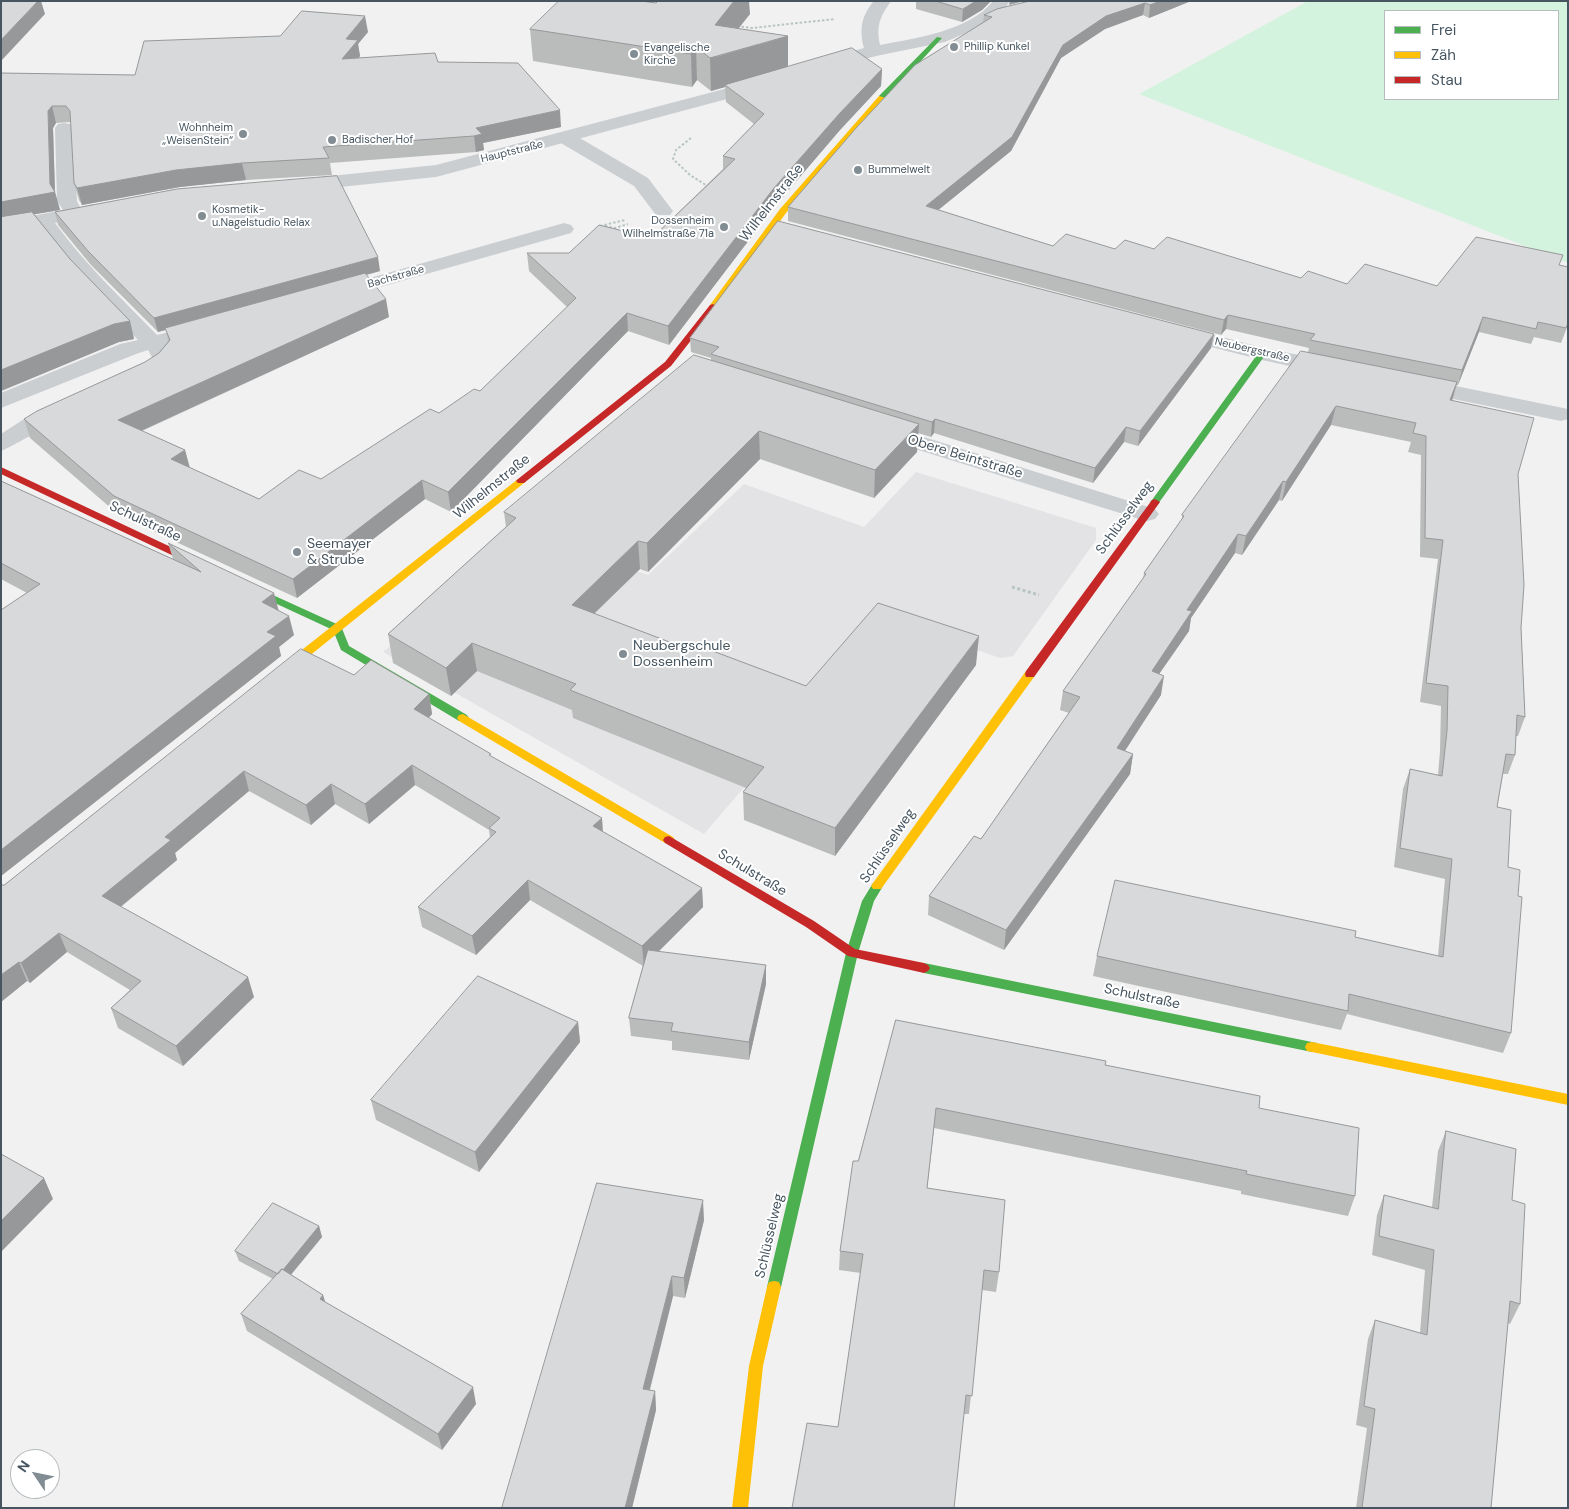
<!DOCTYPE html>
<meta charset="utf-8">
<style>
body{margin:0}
#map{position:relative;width:1569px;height:1509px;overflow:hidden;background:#f2f1f1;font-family:"DM Sans",sans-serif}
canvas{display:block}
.frame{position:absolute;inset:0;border:2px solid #465560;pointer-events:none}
.legend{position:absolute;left:1384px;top:10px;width:175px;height:90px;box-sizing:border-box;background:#fff;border:1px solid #b5bbbf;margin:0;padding:6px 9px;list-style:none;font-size:15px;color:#465560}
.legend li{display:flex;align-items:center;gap:10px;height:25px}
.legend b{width:25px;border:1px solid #b5bbbf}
.north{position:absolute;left:10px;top:1449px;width:50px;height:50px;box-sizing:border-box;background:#fff;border:1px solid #b5bbbf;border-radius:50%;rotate:304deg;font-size:14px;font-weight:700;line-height:20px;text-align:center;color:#465560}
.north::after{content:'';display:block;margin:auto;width:18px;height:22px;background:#828c93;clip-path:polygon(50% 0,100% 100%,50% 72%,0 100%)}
</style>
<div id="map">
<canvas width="1569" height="1509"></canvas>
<div class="frame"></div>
<ul class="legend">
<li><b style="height:6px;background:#4caf50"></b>Frei</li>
<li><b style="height:6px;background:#ffc107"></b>Zäh</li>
<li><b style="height:6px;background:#c62828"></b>Stau</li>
</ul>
<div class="north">N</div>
</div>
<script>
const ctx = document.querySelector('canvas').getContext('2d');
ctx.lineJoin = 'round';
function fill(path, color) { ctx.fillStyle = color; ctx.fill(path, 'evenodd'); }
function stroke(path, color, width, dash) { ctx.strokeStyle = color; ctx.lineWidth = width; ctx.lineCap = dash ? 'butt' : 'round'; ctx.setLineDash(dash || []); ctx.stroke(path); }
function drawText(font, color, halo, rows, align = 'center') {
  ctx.font = font + ' "DM Sans",sans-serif'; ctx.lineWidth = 4; ctx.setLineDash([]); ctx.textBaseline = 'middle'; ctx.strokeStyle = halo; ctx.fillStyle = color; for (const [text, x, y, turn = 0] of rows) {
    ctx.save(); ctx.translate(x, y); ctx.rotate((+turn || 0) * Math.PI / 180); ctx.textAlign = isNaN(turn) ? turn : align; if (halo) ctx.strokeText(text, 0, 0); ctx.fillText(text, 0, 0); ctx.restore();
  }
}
const education = new Path2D(`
 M916 472 1096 528V540L1013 656 1000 658 889 619 704 834 383 652 525 532 648 575 744 484 864 527Z`);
const green = new Path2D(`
 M1308 1H1568V263L1139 94ZM1385 11H1558V99H1385Z`);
const pathFar1 = new Path2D(`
 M737 26 752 28 835 19
 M691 138 676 150 673 159 690 175 709 187
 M600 226 625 220
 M605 226 615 228 628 224`);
const path = new Path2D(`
 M1012 587 1039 595`);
const lane = new Path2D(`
 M566 132 573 134 648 178 673 211 670 215H656L634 186 559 142 557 138 559 134Z`);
const street = new Path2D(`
 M874 1H891C880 17 876 25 880 45 915 38 970 31 993 1H1010L996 20 945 42 876 56 824 70 818 69 815 65 818 61 864 48C859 30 861 16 874 1Z
 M762 79 768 80 771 84 768 88 436 177 302 191 295 189 292 185 295 181 302 179 436 165Z
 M64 123 70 124 73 128 77 201 80 207 93 204 100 206 103 210 100 214 55 223C85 264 122 299 157 335L204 323 212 324 215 329 212 334 167 345 172 354 169 359 161 360 153 359 148 350 136 354 1 408V393L120 344 138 340 76 275 38 227 1 234V222L63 210 57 201 55 128 58 124Z
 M564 223 571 225 574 229 571 233 338 299 331 297 328 293 331 289Z
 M1176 325 1264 348 1339 363 1342 368 1339 373 1331 375 1262 360 1168 336 1165 331 1168 326Z
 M1417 378 1568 409V419L1561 421 1409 390 1406 385 1409 380Z
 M60 404 68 406 71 411C68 415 8 449 1 451V434L24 419Z
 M882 424 1155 509 1159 514 1155 519 1147 521 1139 519 874 436 871 431 874 426Z`);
const fast = new Path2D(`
 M937 37 942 38 885 100H879V96Z
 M1262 351 1266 354 1158 504H1152L1150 502 1152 500 1259 352Z
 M242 581 341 626 349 646 467 715 469 718 467 721H459L341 650 333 630 238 586 237 584Z
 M877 882 881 883 883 886 874 901 858 953 781 1287 779 1292 774 1293 769 1292 767 1287 846 953 862 901 873 883Z
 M924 963 1312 1042 1317 1043 1319 1047 1317 1051 1312 1052 924 973 920 971 918 968 920 965Z`);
const slow = new Path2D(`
 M879 96 886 98 786 213 716 309H710V305L780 209Z
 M521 478 526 481 524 483 282 678H274L273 675 274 672 518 479Z
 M1030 670 1034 671 1035 674 1034 677 881 889H873L871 886 873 883 1026 671Z
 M463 714 673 837 675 840 673 843H665L459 721 457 718 459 715Z
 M1312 1042 1568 1094V1105L1312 1052 1307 1051 1305 1047 1307 1043Z
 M774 1281 779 1282 781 1287 763 1366 748 1508H732L749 1366 767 1287 769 1282Z`);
const jam = new Path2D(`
 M713 304 717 307 671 366 524 483H518L516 481 518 479 665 362 710 305Z
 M1 467 207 564 208 566 207 568H199L1 474Z
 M1155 499 1160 502 1034 677H1026L1025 674 1026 671 1152 500Z
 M669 836 814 921 855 949 924 963 928 965 930 968 928 971 924 973 848 956 806 927 665 843 663 840 665 837Z`);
const wall = new Path2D(`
 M912 1H991L982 10 962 22 916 9V2Z
 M1030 1H1191L1149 18 1143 15 1105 29 1061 58 1011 151 938 210 1053 246 1115 249H1154L1301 278 1347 284 1437 286 1560 265 1568 267V325L1561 343 1534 337 1531 344 1479 332 1458 385H1457L1452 400 1518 474 1521 628 1525 717 1518 736H1516L1515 755 1508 774H1503L1497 807 1508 867 1511 1033 1503 1053 1347 1014 1341 1030 1093 976 1097 956 1355 937 1438 956 1445 879 1394 867 1403 789 1410 769 1438 775 1440 751 1441 706 1420 702 1438 559 1420 557 1421 455 1408 452 1411 442 1331 425 1282 501 1279 500 1242 555 1235 553 1191 618 1189 631 1159 674 1161 695 1124 751 1133 754 1130 774 1004 950 928 915 929 896 981 839 1069 713 1060 710 1063 691 1143 579 1144 573 1182 520V515L1308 352 1309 348 1226 329 1221 335 788 221V207L983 22 984 15Z
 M656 3 750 14 738 28 788 67 882 69 881 86 840 130 775 206 669 345 628 331 451 512 425 499 297 598 120 516 30 438 24 419 145 362 159 353 168 341 166 330 158 332 91 265 58 225 55 212 380 271 366 275 389 317 142 431 185 450 190 468 259 499 321 479 480 391 567 307 529 271 527 253H569L652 238 723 169V156L754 124 726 102 725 87 711 91 697 80 692 87 533 61 530 29Z
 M368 32 358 44 360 56 359 58 438 62 561 127 483 143 484 150 476 152 330 163 332 175 246 180 180 187 82 205 79 200 74 183 71 123 70 122 56 123 53 128 55 192 60 210 34 214 70 259 130 321 134 339 119 342 1 391V73L135 75 280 36Z
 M690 338 1211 348 1138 446 1124 442 1093 483 934 433 931 437 918 433 917 452 874 498 760 459 648 572 640 569 594 614 688 649 806 686 976 665 835 856 744 820 743 792 746 788 573 718 572 710 477 671 451 696 393 663 388 634 506 527 504 512 711 360V358L691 352Z
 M1 481 173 559 168 543 278 610 294 635 279 647 281 656 1 876V610L27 593 1 579Z
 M354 675 429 694 432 714 429 718 491 757 602 818 603 832 702 888 703 907 658 952 766 965V984L749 1060 672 1050V1041L631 1036 629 1018 643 966 530 900 476 955 422 927 418 907 490 837 489 830 415 785 369 824 335 804 311 825 249 791 175 853 177 860 121 907 254 997 183 1066 118 1028 111 1008 130 990 67 952 30 983 27 981 1 1002 4 885Z
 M896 1020 1105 1065 1259 1108 1355 1196 1348 1216 1241 1194V1191L934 1128 927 1188 999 1272 996 1292 982 1290 969 1414H964L838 1427 861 1273 839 1270 840 1251 858 1161Z
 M578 1022 580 1042 479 1172 376 1120 371 1100Z
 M1446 1131 1512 1200 1520 1304 1510 1324 1508 1323 1491 1508H1356L1367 1428 1356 1425 1368 1339 1375 1320 1420 1333 1425 1270 1372 1255 1377 1215 1384 1195 1432 1207 1438 1151Z
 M704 1220 685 1298 673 1296 650 1390 655 1391 656 1410 632 1508H502Z
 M319 1226 322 1237 291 1275 323 1295 325 1302 476 1404 442 1450 247 1331 241 1314 273 1279 239 1261 235 1251Z`);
const shadedWall = new Path2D(`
 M38 1H41L45 14 1 61V40Z
 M734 1H749L750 14 716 57 788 36V68L725 85V87L711 91 710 58 715 25Z
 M976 1H991L982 10 962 22 963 9Z
 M1010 1H1024L1009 5Z
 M1160 1H1191L1149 18 1150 5Z
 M1145 3 1143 15 1105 29 1061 58 1011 151 926 220V206L1063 45 1106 16Z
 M365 16 368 32 358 44 360 56 345 75 342 59 346 39Z
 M696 47 697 80 692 87 691 54Z
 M882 69 881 86 840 130 775 206 669 345 668 326 774 188 840 113Z
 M52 106 56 123 53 128 55 192 60 210 1 220V202L50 184 48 111Z
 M560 110 561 127 483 143 484 150 476 152 474 136 476 128Z
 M242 163 246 180 180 187 82 205 77 188 176 170Z
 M378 257 380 271 158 332 154 318Z
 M386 299 389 317 123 439 118 420Z
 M627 313 628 331 451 512 448 492Z
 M1228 315 1226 329 1221 335 1224 320Z
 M1483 317 1479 332 1458 385 1462 370Z
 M130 321 134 339 119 342 1 391V370L114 324Z
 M1214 334 1211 348 1138 446 1140 431Z
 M1457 382 1452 401 1450 400Z
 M1336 406 1331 425 1282 501 1286 482Z
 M935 419 934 433 931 437 932 422Z
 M919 424 917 452 874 498 875 470Z
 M1126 427 1124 442 1093 483 1095 468Z
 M759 431 760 459 648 572 647 543Z
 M185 450 190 469 171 459Z
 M422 480 425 499 297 598 293 579Z
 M1283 481 1279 500 1242 555 1246 536Z
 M1238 534 1235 553 1191 618 1189 631 1148 690 1152 671 1187 610Z
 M638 541 640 569 574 633 572 605Z
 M274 593 279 612 262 602Z
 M289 616 294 635 279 647 281 656 1 876V850L267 632Z
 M979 636 976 665 835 856V828Z
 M472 643 477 671 451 696 446 668Z
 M1164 676 1161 695 1114 768 1117 748Z
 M429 694 432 714 417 729 414 709Z
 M1133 754 1130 774 1004 950 1006 930Z
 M412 765 415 785 369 824 365 804Z
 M244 771 249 791 175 853 177 860 109 916 102 896 165 837Z
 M331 784 335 804 311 825 306 805Z
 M602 818 603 838 593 826Z
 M528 880 530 900 476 955 472 936Z
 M702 888 703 907 644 966 642 946Z
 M59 933 67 952 30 983 21 963Z
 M19 962 27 981 1 1002V975Z
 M766 965V984L749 1060V1042Z
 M248 977 254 997 183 1066 176 1046Z
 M578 1022 580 1042 479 1172 475 1152Z
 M936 1108 934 1128 925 1208 927 1188Z
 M44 1178 53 1199 1 1252V1221Z
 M703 1200 704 1220 685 1298 684 1278Z
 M319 1226 322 1237 283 1284 279 1274Z
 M672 1276 673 1296 645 1408 643 1389Z
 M323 1295 328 1311 320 1299Z
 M473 1387 476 1404 442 1450 438 1434Z
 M655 1391 656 1410 632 1508H625Z`);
const building = new Path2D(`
 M1 1H38L1 40Z
 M559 1H641L656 3 658 1H734L715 25 788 36 710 58 696 47 691 54 530 29Z
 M936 1H976L963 9Z
 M1030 1H1160L1150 5 1145 3 1106 16 1063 45 1012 137 926 206 1053 246 1066 234 1115 249 1125 240 1154 249 1167 237 1301 278 1308 271 1347 284 1365 264 1437 286 1476 237 1563 255 1559 265 1568 267V323L1566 328 1538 322 1536 329 1483 317 1462 370 1310 340 1315 334 1228 315 1224 320 788 207 857 127 915 65 992 17 984 15 997 9Z
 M302 11 365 16 346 39 358 40 342 59 435 53 438 62 518 63 560 110 476 128 482 134 474 136 323 147 329 158 242 163 176 170 77 188 74 183 70 111 66 106H52L48 111 50 184 55 192 1 202V73L135 75 144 41 280 36Z
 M852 48 882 69 840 113 774 188 668 326 627 313 448 492 422 480 293 579 114 496 24 419 37 411 145 362 159 353 170 340 165 328 365 273 386 299 118 420 185 450 171 459 259 499 299 470 321 479 430 409 439 413 474 389 480 391 576 298 527 253H569L599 225 652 238 735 159 723 156 764 114 725 85Z
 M337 176 378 257 154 318 88 251 55 212 177 189Z
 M32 212 70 259 130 321 114 324 1 370V217Z
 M778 221 1214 334 1140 431 1126 427 1095 468 935 419 932 422 711 354 719 347 690 338Z
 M1301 351 1457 382 1450 400 1534 418 1518 474 1524 585 1521 628 1525 717 1517 715 1515 755 1506 754 1497 807 1511 810 1508 867 1520 870 1518 896 1522 897 1511 1033 1349 994 1348 1011 1097 956 1115 880 1356 931 1355 937 1443 957 1452 859 1400 848 1410 769 1442 776 1447 731 1448 686 1426 683 1443 540 1425 538 1426 436 1413 433 1416 423 1336 406 1286 482 1283 481 1246 536 1238 534 1187 610 1192 611 1152 671 1164 676 1117 748 1133 754 1006 930 929 896 974 836 981 839 1080 697 1063 691 1146 574 1144 573 1184 516 1182 515Z
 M694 355 919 424 875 470 759 431 647 543 638 541 572 605 688 649 694 644 806 686 878 603 979 636 835 828 743 792 764 767 570 690 576 684 472 643 446 668 388 634 516 518 504 512Z
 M1 481 201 572 168 543 274 593 262 602 289 616 267 632 276 636 1 850V610L40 584 1 563Z
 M301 649 354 675 371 660 429 694 414 709 491 754 489 755 602 818 593 826 702 888 642 946 528 880 472 936 418 907 496 832 489 828 500 818 412 765 365 804 331 784 306 805 244 771 165 837 171 840 102 896 248 977 176 1046 111 1008 141 981 59 933 21 963 19 962 1 975V885H4Z
 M648 950 766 965 749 1042 671 1031 673 1023 629 1018Z
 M478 976 578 1022 475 1152 371 1100Z
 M896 1020 1106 1061 1105 1065 1260 1096 1259 1108 1359 1128 1355 1196 1246 1174 1247 1171 936 1108 927 1188 1005 1200 999 1272 984 1270 972 1396 966 1395 954 1508H792L807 1423 838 1427 863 1254 840 1251 853 1161H858Z
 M1446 1131 1516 1149 1512 1200 1525 1204 1520 1304 1510 1301 1491 1508H1362L1375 1409 1364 1406 1375 1320 1427 1335 1434 1250 1379 1236 1384 1195 1438 1209Z
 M1 1154 44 1178 1 1221Z
 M597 1183 703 1200 684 1278 672 1276 643 1389 655 1391 625 1508H502Z
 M273 1203 319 1226 283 1270 282 1269 278 1274 235 1251Z
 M282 1269 323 1295 320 1299 473 1387 438 1434 241 1314Z`);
const markers = [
 [954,47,5,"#828c93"],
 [634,54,5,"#828c93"],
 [243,134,5,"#828c93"],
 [332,140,5,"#828c93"],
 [858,170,5,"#828c93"],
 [202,216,5,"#828c93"],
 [724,227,5,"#828c93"],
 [297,552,5,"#828c93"],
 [623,654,5,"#828c93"]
];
const farPoinames = [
 ["Phillip Kunkel",964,47],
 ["Evangelische",644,48],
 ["Kirche",644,61],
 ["Wohnheim",233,128,"right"],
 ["„WeisenStein“",233,141,"right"],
 ["Badischer Hof",342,140],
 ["Bummelwelt",868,170],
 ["Kosmetik-",212,210],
 ["u.Nagelstudio Relax",212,223],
 ["Dossenheim",714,221,"right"],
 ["Wilhelmstraße 71a",714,234,"right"]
];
const farStreetnames = [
 ["Hauptstraße",512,152,-14],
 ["Bachstraße",396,277,-16],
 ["Neubergstraße",1252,350,13]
];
const streetNames = [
 ["Wilhelmstraße",772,203,-52],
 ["Obere Beintstraße",965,457,17],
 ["Wilhelmstraße",492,487,-39],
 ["Schlüsselweg",1125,518,-54],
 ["Schulstraße",145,522,25],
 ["Schlüsselweg",888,846,-56],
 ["Schulstraße",752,873,31],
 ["Schulstraße",1142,997,12],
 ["Schlüsselweg",770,1236,-77]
];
const poiNames = [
 ["Seemayer",307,544],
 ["& Strube",307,560],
 ["Neubergschule",633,646],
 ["Dossenheim",633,662]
];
fill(education, '#e3e2e4');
fill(green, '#d4f3de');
stroke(pathFar1, '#b7c6c1', 2, [2.5, 2]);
stroke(path, '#b7c6c1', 3, [3, 2.5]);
fill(lane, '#caced1');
fill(street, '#caced1');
fill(fast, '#4caf50');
fill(slow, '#ffc107');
fill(jam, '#c62828');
fill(wall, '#babbbb');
fill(shadedWall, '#979899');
fill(building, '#d8d9da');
stroke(building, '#979899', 1);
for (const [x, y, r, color] of markers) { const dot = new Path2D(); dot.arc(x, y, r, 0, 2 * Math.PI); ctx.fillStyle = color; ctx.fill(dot); stroke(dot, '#fff', 2); }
drawText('11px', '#465560', '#fff', farPoinames, 'left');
drawText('11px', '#465560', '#fff', farStreetnames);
drawText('14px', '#465560', '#fff', streetNames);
drawText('14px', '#465560', '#fff', poiNames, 'left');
</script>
